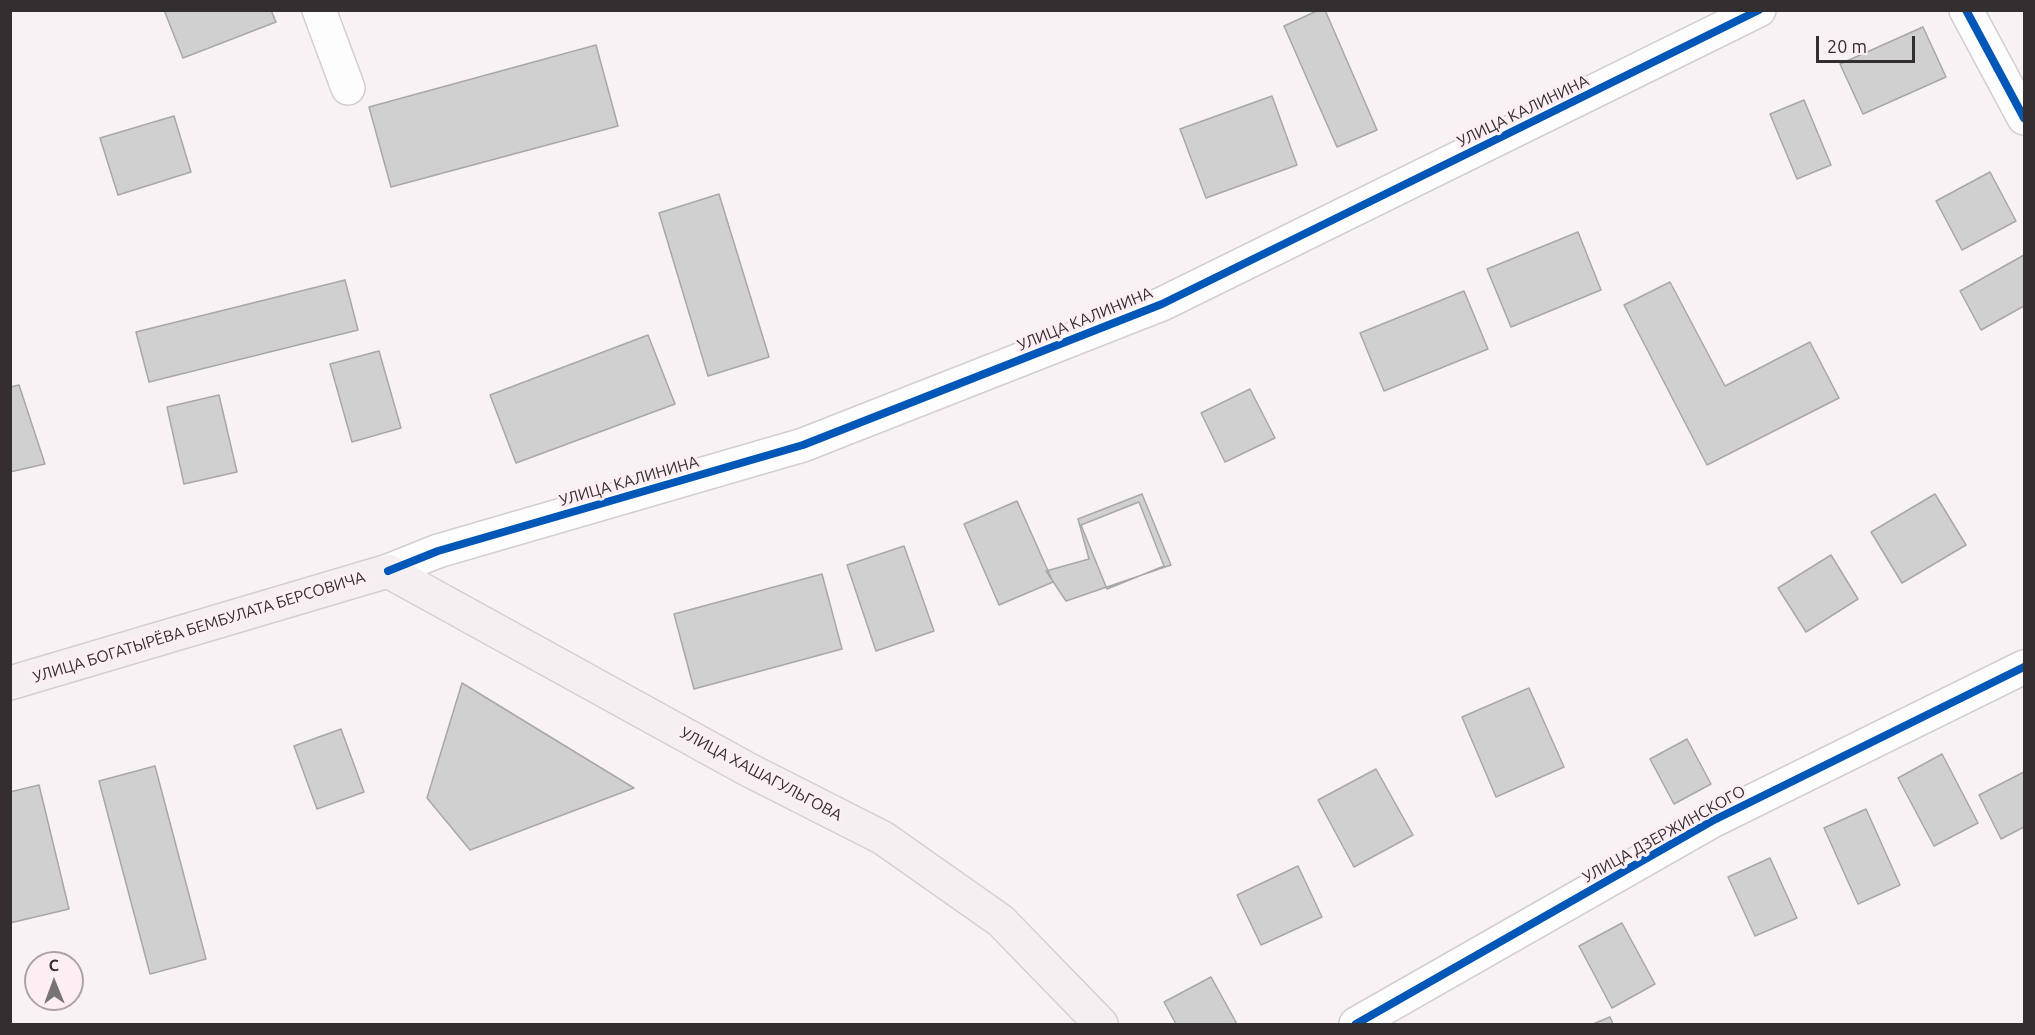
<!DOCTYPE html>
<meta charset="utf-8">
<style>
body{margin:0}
#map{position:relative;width:2035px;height:1035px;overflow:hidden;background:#f8f2f4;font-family:Ubuntu,sans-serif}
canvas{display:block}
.frame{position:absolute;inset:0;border:12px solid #332e30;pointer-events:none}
.north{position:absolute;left:24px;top:951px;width:60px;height:60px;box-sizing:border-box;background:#fceef3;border:2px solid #aca1a5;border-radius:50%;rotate:359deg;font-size:16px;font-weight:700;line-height:24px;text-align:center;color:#332e30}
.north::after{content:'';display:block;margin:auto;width:21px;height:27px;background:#787375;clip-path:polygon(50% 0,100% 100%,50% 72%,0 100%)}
.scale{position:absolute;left:1816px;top:36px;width:99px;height:27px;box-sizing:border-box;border:3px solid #332e30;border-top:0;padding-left:8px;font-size:18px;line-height:21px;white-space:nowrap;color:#332e30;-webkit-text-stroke:4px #fceef3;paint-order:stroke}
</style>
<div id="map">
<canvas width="2035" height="1035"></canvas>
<div class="frame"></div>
<div class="north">С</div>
<div class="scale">20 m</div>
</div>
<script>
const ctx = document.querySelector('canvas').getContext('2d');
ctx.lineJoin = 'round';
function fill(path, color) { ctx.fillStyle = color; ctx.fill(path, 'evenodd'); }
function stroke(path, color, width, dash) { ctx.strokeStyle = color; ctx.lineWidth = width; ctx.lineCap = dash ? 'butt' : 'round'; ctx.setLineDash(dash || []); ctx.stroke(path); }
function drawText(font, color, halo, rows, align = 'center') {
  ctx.font = font + ' Ubuntu,sans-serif'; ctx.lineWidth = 6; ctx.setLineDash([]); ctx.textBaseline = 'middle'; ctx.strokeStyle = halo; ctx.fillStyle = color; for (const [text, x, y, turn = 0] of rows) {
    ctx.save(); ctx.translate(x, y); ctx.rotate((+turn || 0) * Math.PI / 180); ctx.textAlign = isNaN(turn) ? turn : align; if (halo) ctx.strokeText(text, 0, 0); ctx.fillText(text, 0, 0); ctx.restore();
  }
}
const building = new Path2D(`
 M164 10H271L276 22 183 58Z
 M1319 10H1325L1377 130 1337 147 1284 26Z
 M1923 27 1946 77 1863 114 1840 64Z
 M596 45 618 126 391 187 369 107Z
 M1272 96 1297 165 1206 198 1180 129Z
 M1804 100 1831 165 1797 179 1770 114Z
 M174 116 191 172 118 195 100 138Z
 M1990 172 2016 221 1962 250 1936 201Z
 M719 194 769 357 708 376 659 213Z
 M1578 232 1601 290 1511 327 1487 269Z
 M2024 255V306L1981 330 1960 291Z
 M345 280 358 330 149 382 136 332Z
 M1670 282 1725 386 1810 342 1839 398 1707 465 1624 305Z
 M1464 291 1488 349 1384 391 1360 333Z
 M648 335 675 404 516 463 490 395Z
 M379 351 401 428 352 442 330 364Z
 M19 385 45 464 10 472V387Z
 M1250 389 1275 438 1225 462 1201 413Z
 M219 395 237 472 184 484 167 407Z
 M1142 494 1171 565 1066 601 1046 571 1089 559 1078 519Z
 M1935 494 1966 545 1902 583 1871 532Z
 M1017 501 1053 582 999 605 964 524Z
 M1139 502 1164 566 1107 589 1081 525Z
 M904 546 934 631 876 651 847 565Z
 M1831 555 1858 599 1806 632 1778 588Z
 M822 574 842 649 694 689 674 614Z
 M462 683 634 788 470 850 427 798Z
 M1529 688 1564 767 1496 797 1462 717Z
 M341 729 364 792 317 809 294 746Z
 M1687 739 1711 784 1674 804 1650 759Z
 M1942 754 1978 823 1934 846 1898 778Z
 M155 766 206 959 150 974 99 781Z
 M1376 769 1413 835 1354 867 1318 800Z
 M2024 772V827L2001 839 1979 795Z
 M39 785 69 909 10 923V792Z
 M1866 809 1900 885 1858 904 1824 828Z
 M1770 858 1797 918 1755 936 1728 877Z
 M1298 866 1322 917 1261 945 1237 895Z
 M1622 923 1655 984 1612 1008 1579 946Z
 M1211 977 1237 1024H1176L1164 1002Z
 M1610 1017 1613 1024H1593Z`);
const minor = new Path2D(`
 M319 10 348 88
 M1966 10 2024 118
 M388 571 438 551 803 445 1162 304 1759 10
 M1356 1024 1712 821 2024 667`);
const major = new Path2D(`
 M10 683 388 571 747 769 883 838 1001 921 1101 1024`);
const cycleway = new Path2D(`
 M1966 10 2024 118
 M388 571 438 551 803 445 1162 304 1759 10
 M1356 1024 1712 821 2024 667`);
const streetNames = [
 ["УЛИЦА КАЛИНИНА",1523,111,-26],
 ["УЛИЦА КАЛИНИНА",1085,319,-22],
 ["УЛИЦА КАЛИНИНА",629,481,-16],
 ["УЛИЦА БОГАТЫРЁВА БЕМБУЛАТА БЕРСОВИЧА",199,627,-17],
 ["УЛИЦА ХАШАГУЛЬГОВА",761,774,28],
 ["УЛИЦА ДЗЕРЖИНСКОГО",1664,834,-29]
];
fill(building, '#d0d0d1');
stroke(building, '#a8a8a9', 1.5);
stroke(minor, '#d3ced0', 36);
stroke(major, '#d4d0d2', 36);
stroke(minor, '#fefdfd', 33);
stroke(major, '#f6eff2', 33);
stroke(cycleway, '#0057b8', 8);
drawText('16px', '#332e30', '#fceef3', streetNames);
</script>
